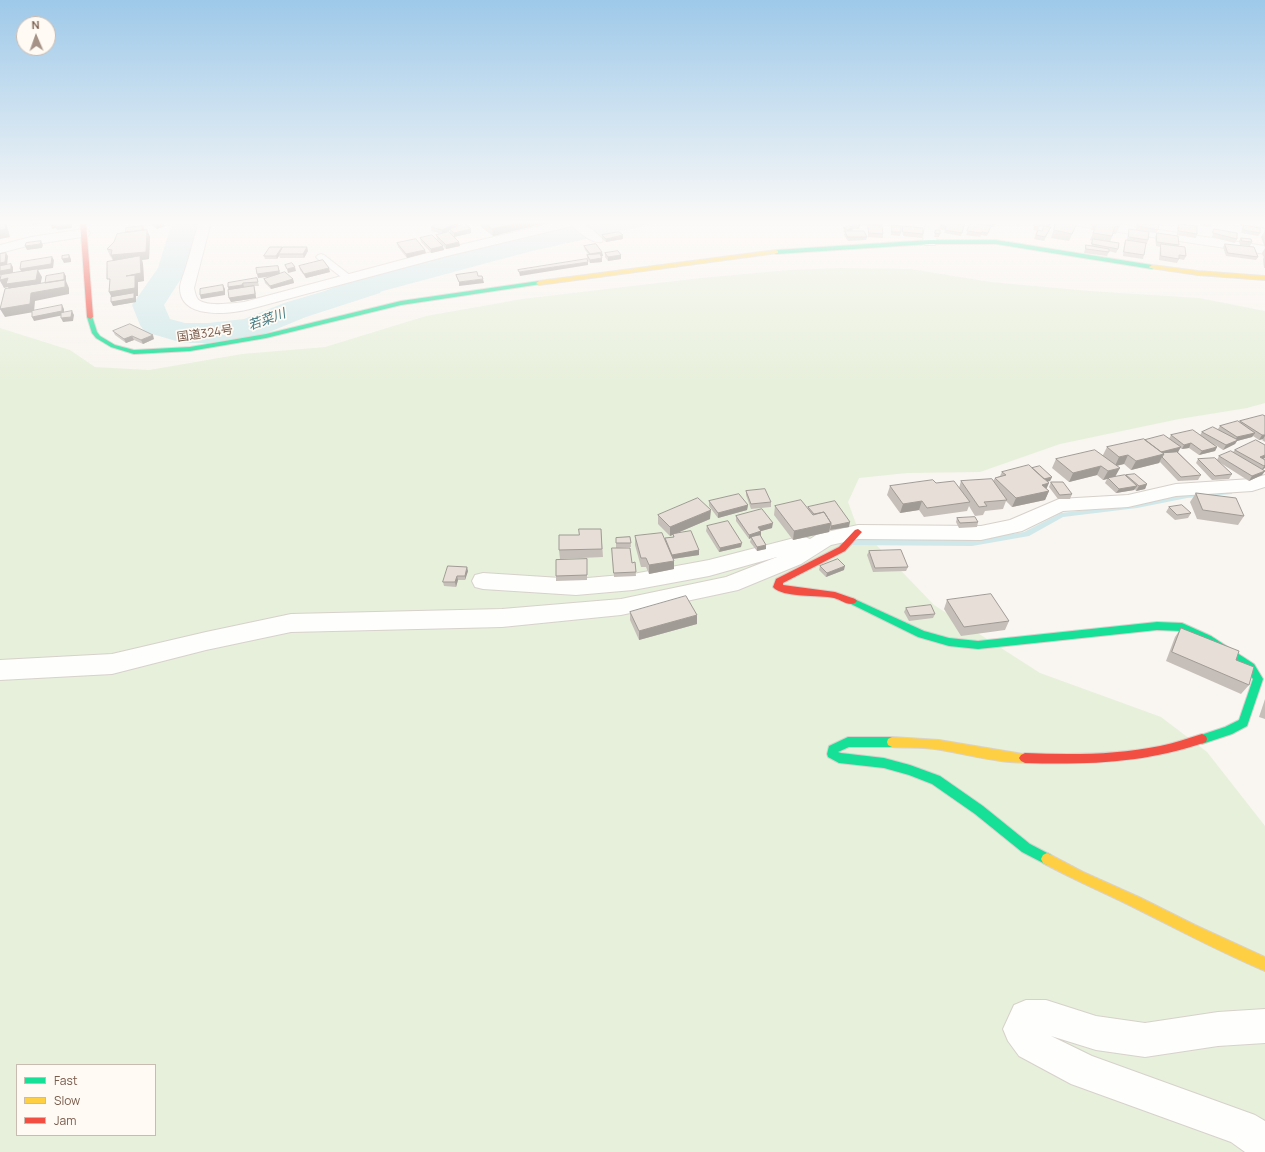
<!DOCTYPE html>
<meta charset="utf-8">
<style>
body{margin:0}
#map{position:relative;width:1265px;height:1152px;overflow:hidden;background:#f9f5f0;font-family:Manrope,sans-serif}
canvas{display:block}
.legend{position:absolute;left:16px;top:1064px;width:140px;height:72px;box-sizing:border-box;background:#fffaf3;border:1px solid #cabbb1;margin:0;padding:5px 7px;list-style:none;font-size:12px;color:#7a5c4d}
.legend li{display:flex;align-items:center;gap:8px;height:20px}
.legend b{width:20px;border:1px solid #cabbb1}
.north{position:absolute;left:16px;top:16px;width:40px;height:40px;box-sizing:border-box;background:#fffaf3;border:1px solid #cabbb1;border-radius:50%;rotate:358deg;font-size:11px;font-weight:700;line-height:16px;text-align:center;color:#7a5c4d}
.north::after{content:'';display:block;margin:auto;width:14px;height:18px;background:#a69286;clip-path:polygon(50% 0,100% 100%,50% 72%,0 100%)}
</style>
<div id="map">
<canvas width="1265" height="1152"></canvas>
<ul class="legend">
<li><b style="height:5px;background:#16e098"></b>Fast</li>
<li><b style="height:5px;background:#ffcf43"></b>Slow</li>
<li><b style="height:5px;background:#f24e42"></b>Jam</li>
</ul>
<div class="north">N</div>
</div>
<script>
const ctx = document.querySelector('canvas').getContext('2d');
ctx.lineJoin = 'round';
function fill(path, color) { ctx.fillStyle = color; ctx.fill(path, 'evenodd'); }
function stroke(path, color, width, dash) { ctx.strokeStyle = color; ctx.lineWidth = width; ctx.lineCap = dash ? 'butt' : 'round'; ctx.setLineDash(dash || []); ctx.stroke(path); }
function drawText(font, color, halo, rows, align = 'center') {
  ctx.font = font + ' Manrope,"Noto Sans JP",sans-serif'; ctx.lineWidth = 3.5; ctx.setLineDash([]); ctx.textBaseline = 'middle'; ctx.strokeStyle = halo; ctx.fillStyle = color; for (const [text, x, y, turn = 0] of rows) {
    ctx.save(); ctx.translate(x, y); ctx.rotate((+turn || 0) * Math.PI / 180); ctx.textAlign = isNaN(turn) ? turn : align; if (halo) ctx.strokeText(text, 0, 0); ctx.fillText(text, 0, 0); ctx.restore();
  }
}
const green = new Path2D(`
 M841 268 911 269 991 282 1090 291 1199 298 1265 311V403L1247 408 1179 419 1060 444 980 472 907 473 859 478 848 502 856 524 934 605 1040 673 1161 717 1207 752 1265 826V1152H0V328L70 350 95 367 149 370 242 354 325 347 426 316 522 299 700 278 789 270ZM17 1065H155V1135H17Z`);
const water = new Path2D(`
 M588 222H663L532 251 312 310 301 301 349 281 462 250Z`);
const stream = new Path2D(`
 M1229 490 1233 492 1232 494 1187 498 1137 508 1063 517 1029 536 972 546 850 545 846 542 850 539 972 540 1024 532 1061 513 1137 504 1187 494Z`);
const river = new Path2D(`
 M175 222H201L196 235 188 268 164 305 170 319 185 323H208L244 319 284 303 369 278 380 281 384 287 380 293 306 317 262 335 208 343H183L145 332 140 325 132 305 158 268 168 235Z`);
const lane = new Path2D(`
 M321 254 324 255 351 276 353 278 351 280H345L318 259 316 257 318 255Z`);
const street = new Path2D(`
 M199 222H211L194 288C195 291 195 295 197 298 203 308 234 303 244 302L439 250 557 222H583L603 239 602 242C591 244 581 233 572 226L447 256 250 309C230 314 180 320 180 288 180 283 183 276 185 270 190 254 194 238 199 222Z
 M927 222H939C937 228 937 241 935 245H925C921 238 925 229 927 222Z
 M1073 222H1106L1265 246V254L1079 226 1075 225Z
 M1253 222H1265V228L1255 225Z
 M84 229 88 230 90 233 88 236 31 245 0 253V245L31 237Z
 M1265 475V487L1252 491 1176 496 1128 507 1063 511 1022 531 981 540 858 539 831 545 801 564 738 590 621 615 502 627 291 632 206 650 112 674 0 680V660L112 654 206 632 291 614 502 609 621 599 726 577 777 557 709 576 633 590 576 595 483 589 475 587 472 581 475 575 483 573 576 579 633 574 709 560 802 536 810 539 818 534 858 525 981 526 1010 520 1059 499 1128 495 1176 484 1251 479Z
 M1026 1000H1046L1096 1016 1145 1023 1218 1012 1265 1009V1043L1218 1046 1145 1057 1096 1050 1051 1036 1092 1056 1255 1115 1265 1121V1152H1245L1231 1142 1071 1084 1019 1056 1008 1041 1003 1029 1014 1005Z`);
const fast = new Path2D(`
 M930 240H996L1152 265 1155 267 1152 269 996 244H930L776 254 773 252 776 250Z
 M539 281 541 282V284L401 305 266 338 190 351 134 354 111 347 96 338 92 333 87 317 92 316 97 332 100 336 115 345 134 350 190 347 266 334 401 301Z
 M852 598 924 631 949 638 978 641 1157 622 1182 623 1211 636 1254 664 1263 679 1247 726 1232 734 1202 744 1198 742 1197 739 1198 736 1225 727 1239 720 1253 679 1246 670 1205 642 1181 631 1157 630 978 649 949 646 918 637 849 603 847 601 849 599Z
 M848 737H892L896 739 897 742 896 745 892 747H849L838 752 841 753 884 758 910 765 940 776 983 806 1030 844 1051 855 1053 859 1051 863 1047 865 1022 852 975 814 932 784 909 775 884 768 839 763 828 757 827 754 829 746Z`);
const slow = new Path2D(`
 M776 250 778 251V253L539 285 536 283 539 281Z
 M1152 265 1198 271 1265 276V280L1198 275 1150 268 1149 267Z
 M892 737 939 740 1029 755 1031 758 1029 761C1014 767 960 753 941 750 925 747 908 748 892 747L888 745 887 742 888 739Z
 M1047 853 1083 872 1141 898 1195 925 1265 957V971C1220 952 1177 929 1133 907 1103 892 1072 879 1043 863L1041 859 1043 855Z`);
const jam = new Path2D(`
 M80 222H86L93 317 90 319 87 317Z
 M858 529 862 532 845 551 783 583V585L835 592 855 599 857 601 855 603C848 606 841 600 834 598 820 595 782 598 773 587L776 579 839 547 855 530Z
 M1202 734 1206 736 1207 739 1206 742C1147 763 1086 765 1025 763L1021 761 1019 758 1021 755 1025 753C1070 755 1116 755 1160 746 1175 743 1188 738 1202 734Z`);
const wall = new Path2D(`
 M150 222 165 226 157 229 152 226Z
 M436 222H458V225H457V227L471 229V233L454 237 450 233V230L443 234 459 242 460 246 446 249 437 239 436 235 442 234 431 231V227L435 225 434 223Z
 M481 222H546V223L493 236 481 227Z
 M862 222H882L883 234V238L868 237V225H863Z
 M965 222 961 236 944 233 945 230 939 229 940 225Z
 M995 222 994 227H990L987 236 981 235 980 237 966 235 971 223Z
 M1002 222H1020L1019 225Z
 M1037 222H1051L1050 227H1051L1044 241 1034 239 1037 231 1033 230 1035 224H1036ZM1039 226 1044 227 1042 231 1038 230Z
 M1056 222 1077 223 1069 241 1051 238Z
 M1093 222H1117L1119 227 1116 234H1113L1110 242 1118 249 1116 253 1109 251 1107 256 1084 253 1086 245 1091 246 1093 241 1090 240 1094 230H1091Z
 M1137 222H1161L1160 224H1159L1158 230 1156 233 1136 230Z
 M1201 222H1213L1212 223 1210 227 1200 225Z
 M852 223 860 225 859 229H853L852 231 867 237 866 240 848 241 844 235 845 232H843L844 228 852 227Z
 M1179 224 1197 234 1196 238 1177 235V227Z
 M892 225 901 232 900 236 891 235Z
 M1244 225 1260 233 1258 236 1241 233 1242 228Z
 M903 226 923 234 922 238 903 236 902 230Z
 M144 229V230H147L150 237 149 259 142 260 143 264 144 281 138 282V296H136V302L113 306 110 284 113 261 111 257 110 256 107 249 126 233 125 232Z
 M1129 229 1148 240 1147 244H1146L1144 255 1143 259 1123 256 1124 244 1126 240H1127L1128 233Z
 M1214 229 1237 239 1235 243 1212 237Z
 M1265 229V268H1264L1263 259 1264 257 1263 256 1262 253 1265 248 1261 237 1264 232Z
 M936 230 940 234 939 237H934Z
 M1157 233 1179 245 1178 246 1186 256 1184 260 1179 259 1177 263 1159 260 1160 247 1156 246 1155 237Z
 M602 235 623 239 606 242 602 239Z
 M420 238 444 250 431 253 421 242Z
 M1241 238 1252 242 1250 246 1240 245 1239 241Z
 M397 243 426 253 407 258 398 247Z
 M1225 244 1258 257 1256 260 1226 256 1223 247Z
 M584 246 602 252 603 256H601L602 262 590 263 587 259V255H589L585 250Z
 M307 247 308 251 304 258H280L279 256 277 259H265L264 256 282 249Z
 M605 253 621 255V259L608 261 605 257Z
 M299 266 330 272 306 278 300 270Z
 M280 270V274L293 279 294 283 271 289 265 283 264 279 274 276 258 278Z
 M257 278 259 286H254L256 298 231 302 229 298V290L228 287Z
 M113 331 154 339 143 344 134 340 126 343 115 335Z
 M1265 415V442L1262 440 1263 439 1259 440 1253 436 1252 437 1237 441 1235 444 1223 450 1214 444 1217 447 1215 451 1199 455 1189 448 1182 449 1180 448 1178 452 1201 475 1198 480 1178 481 1160 462 1159 463 1131 470 1124 464 1117 466 1115 477 1111 478 1126 476V475L1147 484 1145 489 1136 491 1135 489 1134 490 1116 493 1105 483 1107 479 1103 480 1097 475 1069 482 1052 468 1056 459 1103 455 1107 447 1145 440 1169 439 1171 435H1200L1202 432 1218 429 1220 426 1239 422 1240 421 1264 416Z
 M1265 445V458L1263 459 1265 460 1263 470 1265 471 1262 475 1249 481 1219 462 1232 474 1229 479 1212 480 1196 463 1198 459 1217 460 1219 456 1233 452 1235 450Z
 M1032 468 1052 477 1050 481 1047 482 1046 489 1049 491 1045 500 1012 507 1006 501 1003 509 985 511 983 515 975 516 969 506 967 511 924 517 919 510 900 513 887 495 890 486 936 483 959 488 961 481H993L995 478 1000 476 1002 472Z
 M1051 482 1072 494 1070 499H1058L1049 487Z
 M746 491 771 502V507L751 509 746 495Z
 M1196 493 1244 516 1238 525 1197 519 1190 502Z
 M709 501 748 505 747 510 718 518 709 506Z
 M775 506 808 508V507L849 527 830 530 829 532 793 540 774 515Z
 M1169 507 1191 513 1188 518 1175 520 1166 512Z
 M658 515 710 519 677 533 699 550V555L673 559 674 569 649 574 646 567H641L635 545V536L665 540V538L673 537V535L670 536 658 524Z
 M736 516 772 528 761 531V536H760L766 549 757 551 750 542 751 538 749 539 736 521Z
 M957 518 978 522 977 527 959 528 956 522Z
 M707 526 741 547 719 552 706 531Z
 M601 529 603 557 560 559 559 550 579 535Z
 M630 537 631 547 616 548V538Z
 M612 548 632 563 635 562 636 576 614 577Z
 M869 551 908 567 906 571 873 572 867 555Z
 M587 559V580L556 581V576Z
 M820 566 844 570 826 577 819 570Z
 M468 571 465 580H458L456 587 444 586 443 582Z
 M947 600 1009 621 1005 630 961 636 944 609Z
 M906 608 935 614 933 618 909 621 904 612Z
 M630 612 697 624 639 640 630 620Z
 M1181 628 1236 660 1249 685 1241 694 1166 661 1175 637Z
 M1265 699V719L1259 717Z`);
const shadedWall = new Path2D(`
 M4 222H6L10 237 0 239V230Z
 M25 222H54L30 225 29 223H25Z
 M71 222 72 224V228L57 230 56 228 52 229 51 225Z
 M455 222H458V225H457V227L450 229V230L442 234V230Z
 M519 222H546V223L493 236 492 229Z
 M163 223 165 226 157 229 156 225Z
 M143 226 144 229 143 233 127 235 125 232Z
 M853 227 852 231 847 233 848 230Z
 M471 229V233L454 237V233Z
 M147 230 150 237 149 259 142 260 143 264 144 281 138 282V296H136V302L113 306 111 302 113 300 109 292 114 262 111 255Z
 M623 235V239L606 242V239Z
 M41 241 43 245 42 248 27 250 25 246Z
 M459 242 460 246 446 249V245Z
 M443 246 444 250 431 253V249Z
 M282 247 283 251 279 254V256L277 259 276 256Z
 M307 247 308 251 304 258 303 254Z
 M425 250 426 253 407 258 406 254Z
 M602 252 603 256 590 258V254Z
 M6 253 8 256 7 266 0 267V263Z
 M69 255 71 259V262L64 263 62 259Z
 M621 255V259L608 261V257Z
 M52 257 54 260 53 268 38 270 42 277 40 287 10 292 8 287 4 288 0 281V280L22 273 20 269Z
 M602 258V262L590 263V260Z
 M588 262V265L520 276 519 272Z
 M11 264 13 267V273L0 275V271Z
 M278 266 280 275 258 278 257 274Z
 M295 267 296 271 288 273 287 269Z
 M329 268 330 272 306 278 304 274Z
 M64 273 66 276V281L69 288V294L35 301 34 312 5 317 0 309 31 293 47 289Z
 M293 279 294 283 271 289 270 286Z
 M483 279 484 283 459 286V282Z
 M243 283 244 287 229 291 228 287Z
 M223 285 225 289V295L201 299 200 295Z
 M254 286 255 289 256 298 231 302 229 298Z
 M62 305 64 309V315L34 321 32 317Z
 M72 311 74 315 73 321 63 322 61 318Z
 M153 335 154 339 143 344 141 340Z
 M132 336 134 340 126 343 124 339Z
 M1255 433 1252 437 1237 441 1235 444 1223 450 1226 445 1235 441 1237 437Z
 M1262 435H1265V436L1263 439 1259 440Z
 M1191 443 1189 448 1182 449 1184 445Z
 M1181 447 1178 452 1163 455 1159 463 1131 470 1136 461 1156 453Z
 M1217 447 1215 451 1199 455 1202 451Z
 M1128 455 1124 464 1115 466 1119 457Z
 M1265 455V458L1257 462 1260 457Z
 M1265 465V468L1261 471 1264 466Z
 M1101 466 1097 475 1069 482 1073 473Z
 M1120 468 1115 477 1103 480 1108 471Z
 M1265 471 1262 475 1249 481 1252 476Z
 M1052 477 1050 481 1038 484 1040 480Z
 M1049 483 1045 492 1049 491 1045 500 1012 507 1016 498 1042 485Z
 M1147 484 1145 489 1136 491 1139 486Z
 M1137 486 1134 490 1116 493 1119 489Z
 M922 501 919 510 900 513 903 504Z
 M748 505 747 510 718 518V513Z
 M711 510 710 519 670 536V527Z
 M850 522 849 527 830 530 831 526Z
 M773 523 772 528 758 532V527Z
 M831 523 829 532 793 540 794 531Z
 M761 531V536L751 538V537V538L749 539V535Z
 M742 543 741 547 719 552 720 548Z
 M766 545V549L757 551V547Z
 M699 550V555L672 559V555Z
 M674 561V569L649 574V565Z
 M845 566 844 570 826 577 827 573Z
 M467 567 468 571 465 580V576Z
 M457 576 458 580 456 587 455 582Z
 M697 615V624L639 640V631Z`);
const building = new Path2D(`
 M0 222H4L6 229 0 230Z
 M55 222H70V224L56 227V225H51V223Z
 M162 222 163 223 156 225 150 223Z
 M436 222H455L454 223H456L442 230 431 227 437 224 434 223Z
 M484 222H519L492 229Z
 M868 222H882V225L869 224Z
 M941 222H965L962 233 945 230 946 226 940 225Z
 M985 222H995V224Z
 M1040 222H1051V224Z
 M1056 222H1074L1077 223 1072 234 1054 230Z
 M1094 222H1117L1120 223 1119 227 1115 226 1112 236 1093 233 1097 223Z
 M1138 222H1159L1158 230 1138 226Z
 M852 223H859L860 225H853Z
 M971 223 991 226 988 233 982 232 981 233 967 231Z
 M465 224 471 229 454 233 450 229Z
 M1035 224H1040L1039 227 1034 226Z
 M1179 224 1197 226V234L1179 231Z
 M868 225 882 226 883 234 869 233Z
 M892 225 901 226V232H892Z
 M1244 225 1260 228V233L1243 230Z
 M143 226 142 230 125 232 126 228Z
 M849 226 853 227 848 230 844 228Z
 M903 226 923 228V234L903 232Z
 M1044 226 1051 227 1045 237 1036 235 1038 230 1042 231Z
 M1129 229 1149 232 1148 240 1129 237Z
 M1214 229 1237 233V239L1213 233Z
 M147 230 146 252 111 255 112 250 107 249 114 242 117 234Z
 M936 230H940V234L935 233Z
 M845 231H864L867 237H848Z
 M449 232 459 242 446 245 436 235Z
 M619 232 623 235 606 239 602 235Z
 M1157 233 1178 236 1179 245 1157 242Z
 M432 235 443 246 431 249 420 238Z
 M1241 238 1251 239 1252 242 1242 241Z
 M416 239 425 250 406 254 397 243Z
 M1093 239 1119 243 1118 249 1092 244Z
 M1126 240 1146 243 1144 255 1124 252Z
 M41 241 40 244 25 246 26 243Z
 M596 244 602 252 590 254 584 246Z
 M1161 244 1185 247 1186 256 1179 255V259L1161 256Z
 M1225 244 1254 247 1258 257 1228 253Z
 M1086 245 1109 249V252L1086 249Z
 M270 247H282L276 256H264Z
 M283 247H307L303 254H279Z
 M618 251 621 255 608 257 605 253Z
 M6 253 5 262 0 263V254Z
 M600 254 602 258 590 260 587 255Z
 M69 255V258L62 259V256Z
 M140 256 141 273 126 276 135 275V288L109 292 110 279H107V262Z
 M52 257 51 264 20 269 21 262Z
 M587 259 588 262 519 272 518 270Z
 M323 260 329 268 304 274 299 266Z
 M292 263 295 267 287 269 285 265Z
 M11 264V269L0 271V266Z
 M278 266 279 271 257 274 256 268Z
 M38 269 36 280 6 284 8 278 0 280 1 275Z
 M285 272 293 279 270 286 264 279Z
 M477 272 478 276H482L483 279 459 282 456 275Z
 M64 273V280L45 283 46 276Z
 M257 278 258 282 243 283 242 285 228 287V283Z
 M65 280V287L31 293 30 304 0 309 5 289Z
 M223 285 224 291 200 295V289Z
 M254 286 255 294 229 298 228 290Z
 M134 293V298L111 302V297Z
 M62 305V311L32 317V311Z
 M72 311 71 317 61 318V313Z
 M130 324 153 335 141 340 132 336 124 339 113 331Z
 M1263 415 1265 416V435H1262L1240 421Z
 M1238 421 1255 433 1237 437 1220 426Z
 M1213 427 1238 440 1226 445 1202 432Z
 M1193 430 1217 447 1202 451 1191 443 1184 445 1171 435Z
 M1164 435 1181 447 1161 452 1145 440Z
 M1144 439 1164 454 1136 461 1128 455 1119 457 1107 447Z
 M1256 440 1265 445V455L1260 457 1265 460V465L1264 466 1235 450Z
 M1095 450 1120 468 1108 471 1101 466 1073 473 1056 459Z
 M1231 451 1265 471 1252 476 1219 456Z
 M1177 452 1201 475 1181 477 1162 457 1164 454 1163 453Z
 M1215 458 1232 474 1215 476 1198 459Z
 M1029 465 1049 483 1042 485 1049 491 1016 498 995 478 1006 475 1002 472Z
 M1040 466 1052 477 1044 479 1032 468Z
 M1135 474 1147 484 1139 486 1126 475Z
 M1125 475 1137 486 1119 489 1108 478Z
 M992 479 1007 500 984 502 987 506 979 507 961 481Z
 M933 480 936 483 954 481 970 502 927 508 922 501 903 504 890 486Z
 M1051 482H1063L1072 494 1060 495Z
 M765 489 771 502 751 504 746 491Z
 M1196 493 1236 498 1244 516 1203 510Z
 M739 494 748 505 718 513 709 501Z
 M698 498 711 510 670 527 658 515Z
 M801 500 813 515 824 512 831 523 794 531 775 506Z
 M835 501 850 522 831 526V523L824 512 814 514 808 507Z
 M1182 505 1191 513 1177 515 1169 507Z
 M762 509 773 523 758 527 761 531 749 535 736 516Z
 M975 517 978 522 960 523 957 518Z
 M728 521 742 543 720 548 707 526Z
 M579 529H601L602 549 559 550V535H579Z
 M691 531 699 550 672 555 665 538 674 537 673 534Z
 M662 533 674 561 649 565 646 558H641L635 536Z
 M760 535 766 545 757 547 751 537Z
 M630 537 631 543H616V538Z
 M612 548H630L632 563 635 562 636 572 614 573Z
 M901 550 908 567 875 568 869 551Z
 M587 559V575L556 576V560Z
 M838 559 845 566 827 573 820 566Z
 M448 566 467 567 465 576H457L455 582H443Z
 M991 594 1009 621 964 627 947 600Z
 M686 596 697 615 639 631 630 612Z
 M931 605 935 614 910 616 906 608Z
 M1181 628 1239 651 1236 660 1254 667 1249 685 1172 652Z`);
const farStreetnames = [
 ["国道324号",205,334,-8]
];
const farWaternames = [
 ["若菜川",267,320,-20]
];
fill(green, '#e7f0db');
fill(water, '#d0e8ea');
fill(stream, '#d0e8ea');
fill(river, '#d0e8ea');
stroke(lane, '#d7d1cb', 2);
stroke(street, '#d7d1cb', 2);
stroke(fast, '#d9d2cb', 2);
stroke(slow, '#d9d2cb', 2);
stroke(jam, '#d9d2cb', 2);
fill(lane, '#fefefd');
fill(street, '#fefefd');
fill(fast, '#16e098');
fill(slow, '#ffcf43');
fill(jam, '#f24e42');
fill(wall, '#c6bfb9');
fill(shadedWall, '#a19b96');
fill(building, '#e6ded7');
stroke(building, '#a19b96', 1);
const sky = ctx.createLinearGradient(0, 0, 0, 384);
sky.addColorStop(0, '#9ec9e9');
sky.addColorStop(0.58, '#fcfaf8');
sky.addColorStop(1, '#fcfaf800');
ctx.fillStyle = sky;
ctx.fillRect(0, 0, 1265, 384);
drawText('12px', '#7a5c4d', '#fffaf3', farStreetnames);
drawText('italic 13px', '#437c86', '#fffaf3', farWaternames);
</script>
